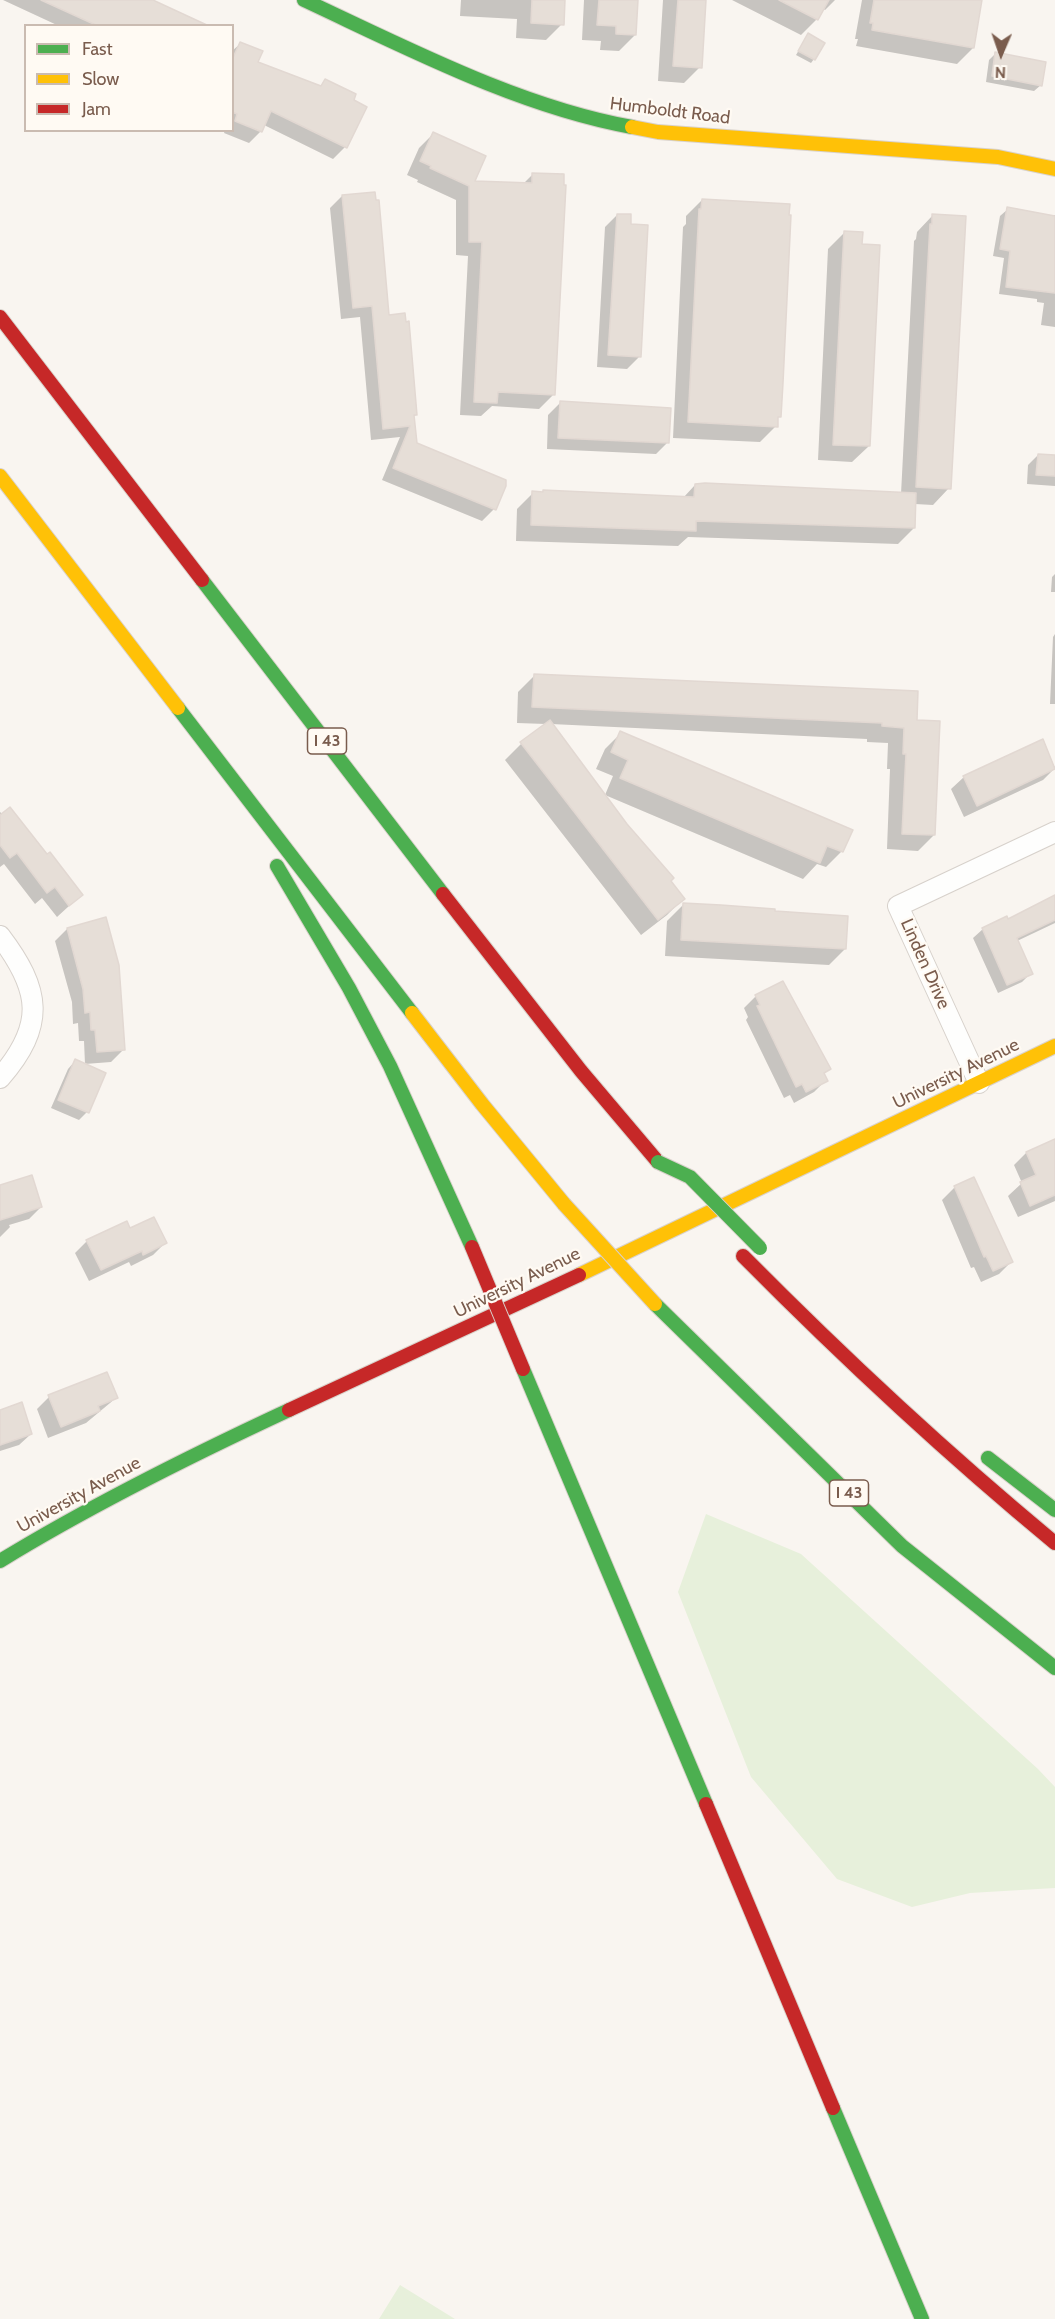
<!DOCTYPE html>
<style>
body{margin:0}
#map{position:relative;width:1055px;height:2319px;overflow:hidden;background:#f9f5f0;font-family:Cabin,sans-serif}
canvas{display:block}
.legend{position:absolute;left:24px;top:24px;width:210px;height:108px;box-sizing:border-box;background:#fffaf3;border:2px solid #cabbb1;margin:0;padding:8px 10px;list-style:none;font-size:18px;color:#7a5c4d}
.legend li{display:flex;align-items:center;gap:12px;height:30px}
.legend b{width:30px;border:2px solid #cabbb1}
.north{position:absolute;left:971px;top:24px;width:60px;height:60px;-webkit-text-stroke:4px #fffaf3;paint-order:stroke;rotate:182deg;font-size:16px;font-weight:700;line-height:24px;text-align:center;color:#7a5c4d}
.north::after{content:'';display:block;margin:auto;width:21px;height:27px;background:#7a5c4d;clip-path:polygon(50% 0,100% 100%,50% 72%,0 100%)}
</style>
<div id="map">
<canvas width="1055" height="2319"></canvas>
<ul class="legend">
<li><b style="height:8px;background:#4caf50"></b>Fast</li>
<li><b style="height:8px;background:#ffc107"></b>Slow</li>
<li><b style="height:8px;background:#c62828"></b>Jam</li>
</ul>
<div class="north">N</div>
</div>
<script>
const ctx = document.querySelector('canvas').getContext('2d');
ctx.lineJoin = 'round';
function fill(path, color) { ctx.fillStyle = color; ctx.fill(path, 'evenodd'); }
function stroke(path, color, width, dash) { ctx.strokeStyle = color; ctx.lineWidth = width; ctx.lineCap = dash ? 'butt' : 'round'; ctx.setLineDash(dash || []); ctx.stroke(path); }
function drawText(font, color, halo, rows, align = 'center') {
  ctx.font = font + ' Cabin,sans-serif'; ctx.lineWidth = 4.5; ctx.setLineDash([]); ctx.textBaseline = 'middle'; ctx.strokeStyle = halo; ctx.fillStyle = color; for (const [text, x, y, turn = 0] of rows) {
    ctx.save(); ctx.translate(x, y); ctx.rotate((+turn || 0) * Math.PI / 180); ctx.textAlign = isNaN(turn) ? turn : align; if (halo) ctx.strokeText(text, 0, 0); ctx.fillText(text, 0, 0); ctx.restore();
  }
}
const green = new Path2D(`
 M706 1514 801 1554 1038 1769 1055 1787V1888L970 1893 912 1907 837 1879 751 1777 678 1592Z
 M400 2285 455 2319H379Z`);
const shadow = new Path2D(`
 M3 0H151L191 26H59Z
 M461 0H563L562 24 546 40 516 38 517 19 460 16Z
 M584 0H637L635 35 619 51 600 50 601 41 582 40Z
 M663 0H705L700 67 684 83 658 81Z
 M732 0H835L825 10 823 9 817 19 801 35Z
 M862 0H978L973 48 957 64 856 46 858 39H855Z
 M808 35 814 59 811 63 796 55Z
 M240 44 256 63 319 87 325 81 345 147 333 159 264 125 261 131 249 143 224 133 225 130H232V51Z
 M995 54 1041 85 1034 91 986 82 989 60Z
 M433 134 473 182 523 184 533 174 553 395 539 409 492 406 481 416 460 415 468 256 456 255V200L417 182 418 180 407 175 419 148Z
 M342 196 388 316 416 415 413 417 416 444 494 509 482 521 382 480 400 437 371 440 360 317 341 319 330 208Z
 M702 200 779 416 777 418 776 426 760 442 673 438 683 227 686 224V216Z
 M1008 209 1050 216 1055 215V327L1041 325 1044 303 1037 302V299L999 294 1004 258 993 256 1000 216Z
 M617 215 639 357 627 369 597 367 605 227Z
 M933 215 949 488 933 505 915 504 914 528 898 544 688 537 678 546 516 541 517 509 533 493 683 498 695 485 901 494 914 241 916 239 917 232Z
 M844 233 869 446 852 462 818 460 828 249Z
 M560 403 668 442 656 454 547 449 548 415Z
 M1038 455 1055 457V486L1027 484 1028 465Z
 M1055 574V592H1051L1052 577Z
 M1055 634V704H1050L1053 637Z
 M534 676 915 721 934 835 918 851 887 849 890 769H887L888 743 867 742V739L551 724 683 899 667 915 641 935 505 760 521 744 546 724 517 723 518 692Z
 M621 733 842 851 826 867 817 864 803 879 605 795 613 776 596 769 605 749Z
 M1043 741 1055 768 1043 780 964 817 951 789 964 777Z
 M0 812 47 856 81 895 57 917 42 898 35 904 4 864 0 867Z
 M1055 896V923L1017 941 1031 973 1022 982 998 993 973 938 983 929 1033 908Z
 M683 905 845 949 829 965 665 956 667 921Z
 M67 929 123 1050 111 1062 85 1064 84 1041H79L78 1023 73 1024 72 1002 55 941Z
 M756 996 829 1069 823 1075 826 1080 814 1092 794 1103 790 1095 784 1098 746 1020 748 1017 744 1008Z
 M75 1061 87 1112 79 1120 51 1108 68 1069Z
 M1054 1141 1055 1201 1018 1217 1008 1196 1022 1183 1014 1165 1026 1153Z
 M974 1179 1011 1262 999 1274 981 1282 974 1267 971 1268 942 1200 954 1188Z
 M0 1186 41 1207 29 1219 9 1225 10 1227 0 1237Z
 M130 1230 165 1243 153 1255 131 1266 129 1262 89 1281 75 1253 87 1241Z
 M49 1397 116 1398 86 1423 48 1438 37 1409Z
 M0 1411 31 1434 19 1445 0 1451Z`);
const building = new Path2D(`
 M41 0H153L209 26H98Z
 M532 0H565L564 25 531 23Z
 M599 0H638L636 35 616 34V26L597 25Z
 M678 0H706L702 68 673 66Z
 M779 0H829L818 20Z
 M874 0H982L974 48 872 30 873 23H870Z
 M808 33 825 43 815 60 798 51Z
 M240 42 263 51 258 62 321 86 325 79 356 94 354 100 367 107 347 148 271 111 262 132 235 121 237 114 232 112V60Z
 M995 52 1046 62 1042 86 992 76Z
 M433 132 486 156 475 181 532 183V173L564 174V185H566L555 395 498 392 497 403 474 402 482 242H469V186L430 168 431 166 420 161Z
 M375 192 376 200H379L389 315 405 313 406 322 409 321 417 415H414L417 443 506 480V486L496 510 393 468 410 426 383 429 372 306 353 308 342 195Z
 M702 199 790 204 789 215H791L783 383 781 417H778V427L688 422 699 209H701Z
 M1007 207 1055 216V293L1006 287 1010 251 1000 249Z
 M617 214H631V224L648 225 641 357 608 355Z
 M932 214 966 216 951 489 916 487 930 224H932Z
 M844 231 863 232 862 244 880 245 870 446 833 445Z
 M560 401 671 408 669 443 558 438Z
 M1038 454 1055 455V476L1036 475Z
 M705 483 916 493 915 528 696 521V531L531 525 532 491 543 492V490L694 497 695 484Z
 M534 674 918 691 917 720 940 721 935 835 902 834 906 754H903L904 728 882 726V723L532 707Z
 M550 720 627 824 674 878 671 881 685 899 658 920 520 742Z
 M620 731 853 830 843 852 827 846 820 863 620 778 628 760 611 752Z
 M1043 739 1055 769 977 806 963 776Z
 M10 807 47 854 50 852 83 895 69 906 55 887 47 893 17 853 10 858 0 845V815Z
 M1055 895V920L1017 938 1033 974 1007 985 982 928 1007 916 1008 919Z
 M683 903 721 905 775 909V911L848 916 846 949 681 940Z
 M106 917 119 965 125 1050 97 1052 95 1030H91L90 1012 85 1013 83 989 67 928Z
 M783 981 831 1069 824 1073 828 1081 806 1092 802 1084 796 1087 757 1006 760 1005 755 995Z
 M75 1059 106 1073 89 1113 58 1100Z
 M1055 1139V1195L1030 1206 1020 1182 1036 1175 1026 1152Z
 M32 1175 42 1207 0 1220V1185Z
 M974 1177 1013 1262 993 1271 986 1256 984 1257 954 1186Z
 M154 1217 167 1243 143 1255 142 1251 101 1270 86 1240 127 1221 130 1228Z
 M107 1372 118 1398 98 1406 100 1411 61 1427 48 1395Z
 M22 1402 32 1434 0 1445V1410Z`);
const street = new Path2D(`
 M0 936C41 990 46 1025 0 1078
 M979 1083 898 906 1055 832`);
const fast = new Path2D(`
 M304 0C407 48 520 107 632 127
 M202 580 443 894
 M178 708 412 1013
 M277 866 349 988 390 1066 472 1247
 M655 1304 902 1546 1055 1668
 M523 1369 706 1804
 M988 1458 1055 1510
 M0 1561C93 1504 190 1456 289 1410
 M833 2108 922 2319`);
const slow = new Path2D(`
 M632 127 658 132 998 157 1055 169
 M0 476 178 708
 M412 1013 482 1104 564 1204
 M579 1275 1055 1046`);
const jam = new Path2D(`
 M0 317 202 580
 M443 894 581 1071 658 1162
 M743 1256C843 1357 946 1453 1055 1543
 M289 1410 579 1275
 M706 1804 833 2108`);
const fastBridge = new Path2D(`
 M658 1162 690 1177 760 1248`);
const slowBridge = new Path2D(`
 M564 1204 655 1304`);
const jamBridge = new Path2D(`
 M472 1247 523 1369`);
const shields = [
 [327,741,39],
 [849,1493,39]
];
const shieldNames = [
 ["I 43",327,741],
 ["I 43",849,1493]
];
const streetNames = [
 ["Humboldt Road",670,111,7],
 ["Linden Drive",925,964,66],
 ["University Avenue",956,1074,-26],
 ["University Avenue",517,1283,-26],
 ["University Avenue",79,1495,-29]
];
fill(green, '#e7f0db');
fill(shadow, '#0003');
fill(building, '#e6ded7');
stroke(building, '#e2d8d2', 1.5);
stroke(street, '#d7d1cb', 22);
stroke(fast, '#d9d2cb', 16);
stroke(slow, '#d9d2cb', 16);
stroke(jam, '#d9d2cb', 16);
stroke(street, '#fefefd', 20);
stroke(fast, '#4caf50', 14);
stroke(slow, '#ffc107', 14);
stroke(jam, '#c62828', 14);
stroke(fastBridge, '#dad1cc', 16, []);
stroke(slowBridge, '#dad1cc', 16, []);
stroke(jamBridge, '#dad1cc', 16, []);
stroke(fastBridge, '#4caf50', 14);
stroke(slowBridge, '#ffc107', 14);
stroke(jamBridge, '#c62828', 14);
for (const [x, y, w] of shields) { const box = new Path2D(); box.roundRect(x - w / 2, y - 13, w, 26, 4.5); ctx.fillStyle = '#fffaf3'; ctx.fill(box); stroke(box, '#7a5c4d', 1.5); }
drawText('bold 16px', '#7a5c4d', null, shieldNames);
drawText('18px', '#7a5c4d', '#fffaf3', streetNames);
</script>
